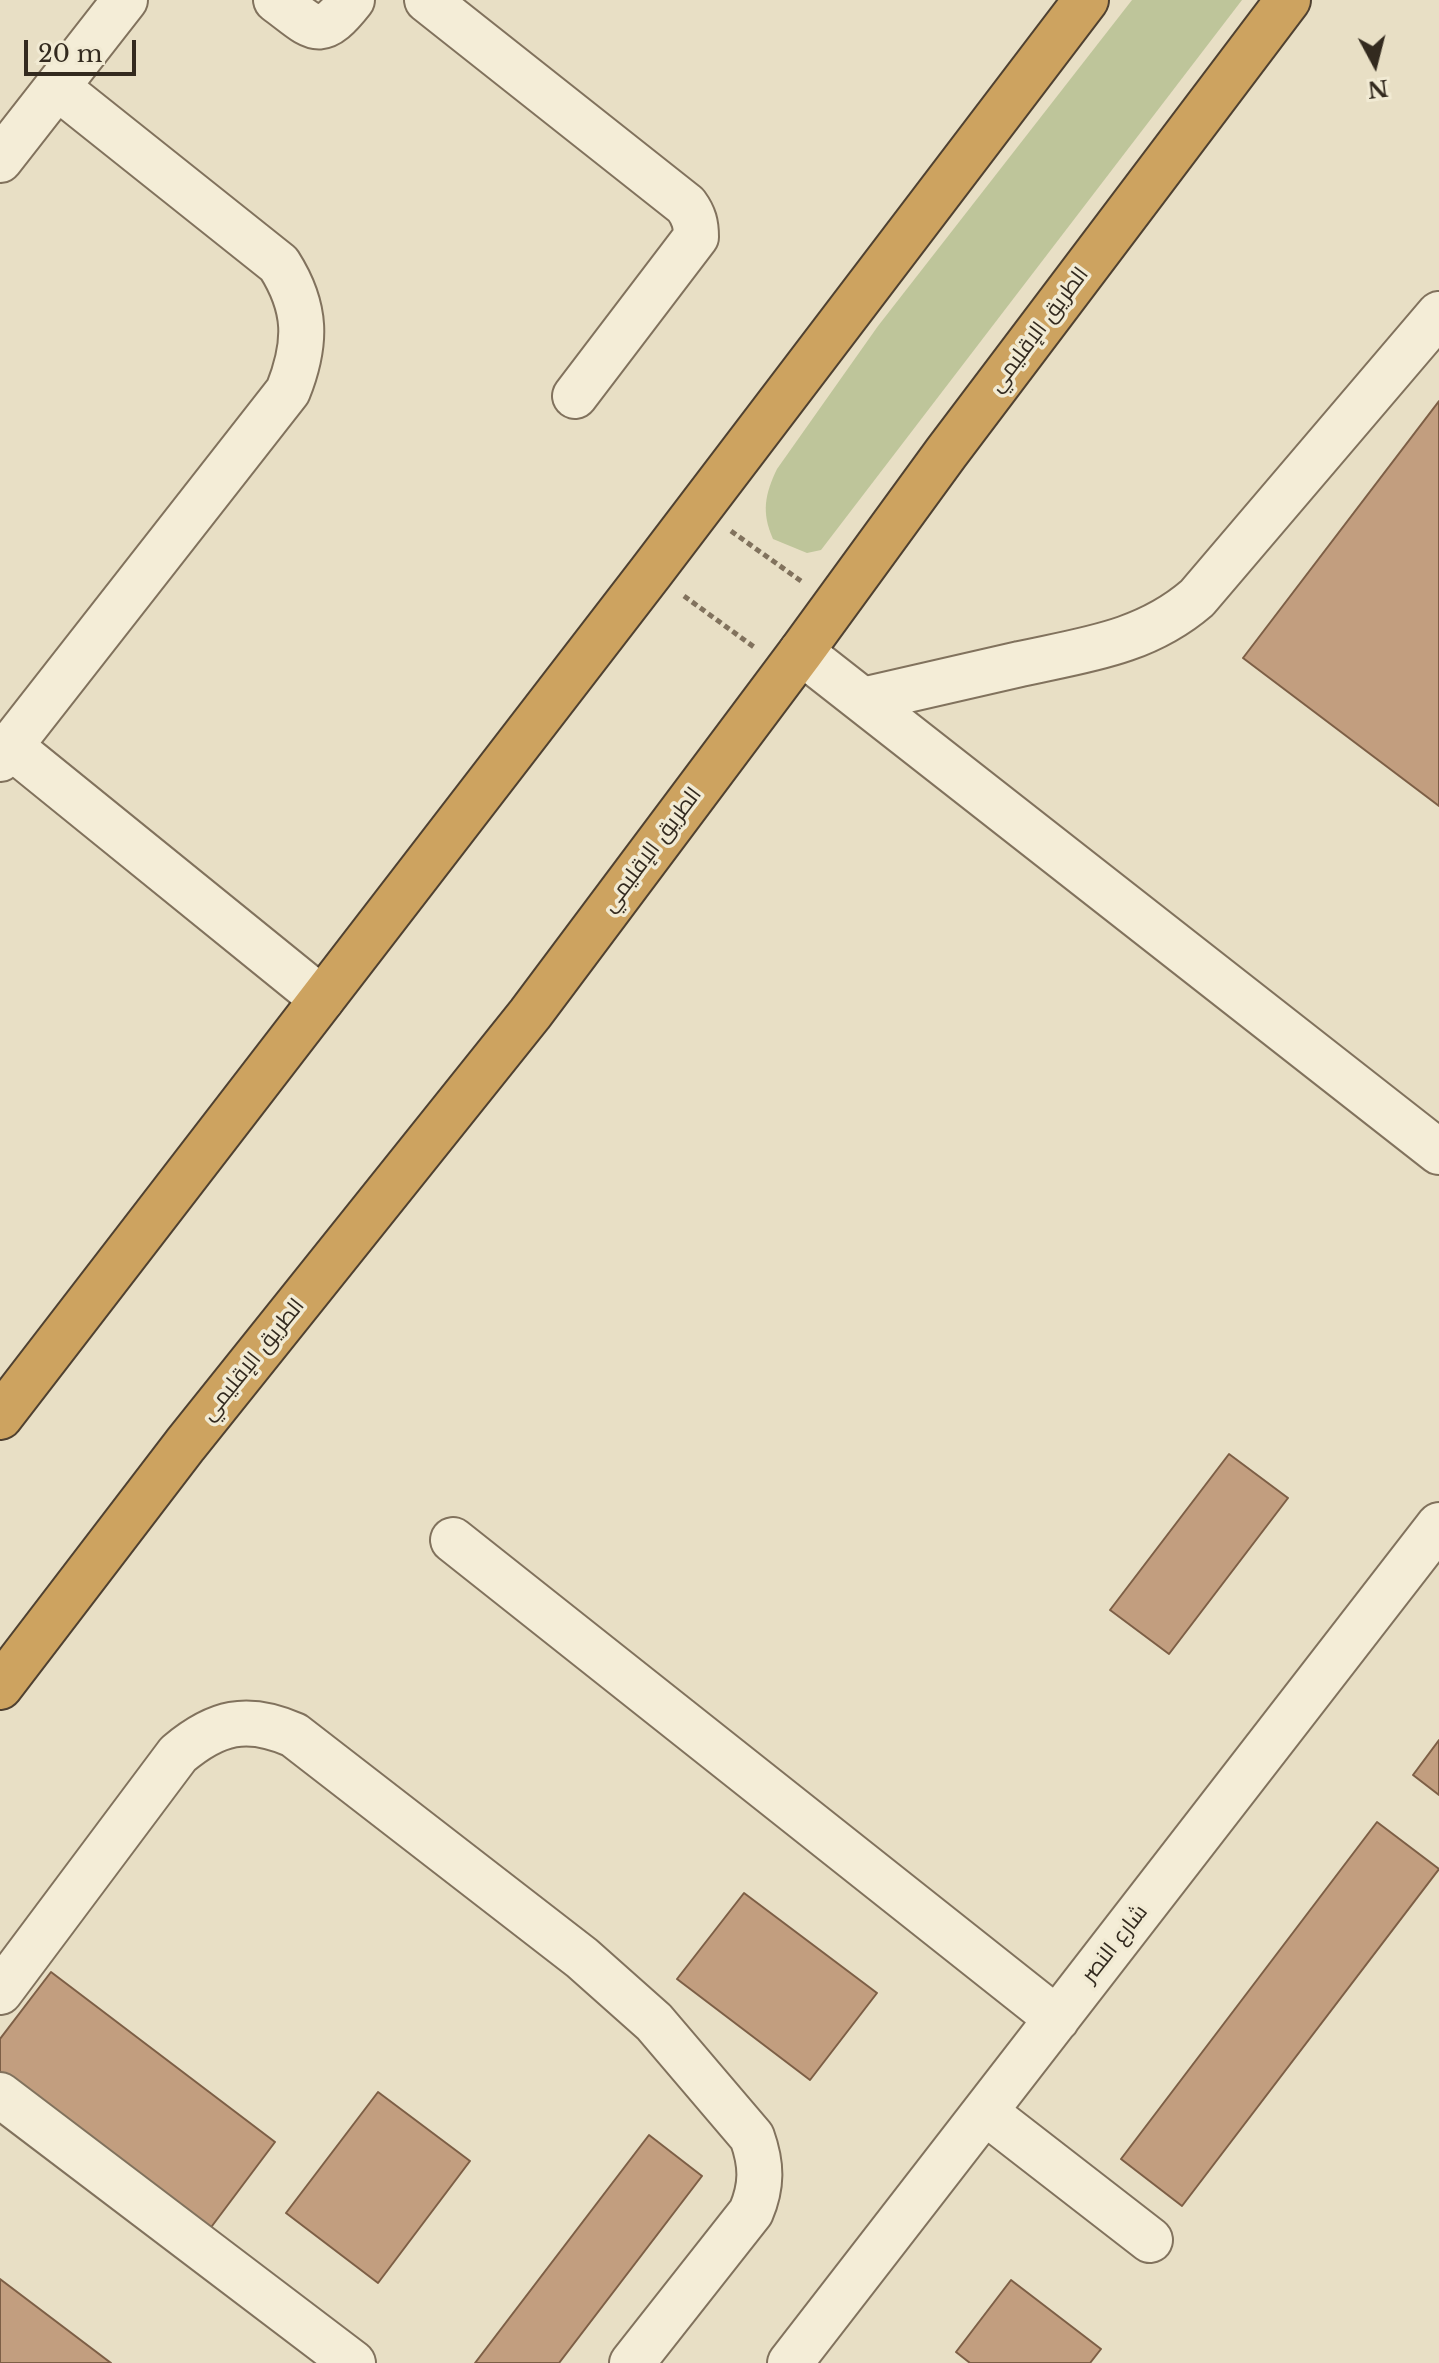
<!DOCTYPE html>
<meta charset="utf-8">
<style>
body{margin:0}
#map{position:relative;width:1439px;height:2363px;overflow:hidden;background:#e8dfc5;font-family:"Libre Baskerville",serif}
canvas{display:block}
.north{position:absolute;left:1335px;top:24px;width:80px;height:80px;-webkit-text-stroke:6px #f1ead3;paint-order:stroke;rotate:173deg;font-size:22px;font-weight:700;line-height:32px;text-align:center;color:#332a1f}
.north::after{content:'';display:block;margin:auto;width:28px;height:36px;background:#332a1f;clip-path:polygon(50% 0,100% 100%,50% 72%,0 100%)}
.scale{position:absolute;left:24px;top:40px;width:112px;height:36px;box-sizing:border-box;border:4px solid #332a1f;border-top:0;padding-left:10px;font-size:24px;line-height:28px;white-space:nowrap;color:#332a1f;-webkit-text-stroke:6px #f1ead3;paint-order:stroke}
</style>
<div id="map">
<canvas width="1439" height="2363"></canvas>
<div class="north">N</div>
<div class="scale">20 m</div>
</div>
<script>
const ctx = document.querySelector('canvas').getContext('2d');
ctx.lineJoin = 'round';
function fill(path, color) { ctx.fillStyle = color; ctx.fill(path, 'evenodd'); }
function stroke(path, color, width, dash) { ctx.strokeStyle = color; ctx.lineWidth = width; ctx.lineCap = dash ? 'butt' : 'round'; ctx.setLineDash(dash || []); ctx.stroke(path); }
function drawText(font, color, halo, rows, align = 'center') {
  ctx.font = font + ' "Libre Baskerville",Cairo,serif'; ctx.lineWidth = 7; ctx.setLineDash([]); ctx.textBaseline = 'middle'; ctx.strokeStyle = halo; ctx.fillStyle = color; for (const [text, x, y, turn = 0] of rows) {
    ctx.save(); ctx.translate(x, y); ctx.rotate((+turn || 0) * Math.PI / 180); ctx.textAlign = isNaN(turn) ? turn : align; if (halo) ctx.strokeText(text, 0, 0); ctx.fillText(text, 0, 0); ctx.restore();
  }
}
const green = new Path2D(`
 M1132 0H1242L821 550 807 553 773 539C761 512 765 494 777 469L878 326Z`);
const building = new Path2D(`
 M1439 401V806L1243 658Z
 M1229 1454 1288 1498 1169 1654 1110 1610Z
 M1439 1740V1795L1413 1775Z
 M1377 1822 1439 1869 1182 2206 1121 2159Z
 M744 1893 877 1993 810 2080 677 1979Z
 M51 1972 275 2142 209 2230 0 2072V2039Z
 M378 2092 470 2161 378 2283 286 2213Z
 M649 2135 702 2176 559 2363H475Z
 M0 2279 111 2363H0Z
 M1011 2280 1101 2349 1090 2363H970L956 2352Z`);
const path = new Path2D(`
 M731 531 801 581
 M684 596 754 647`);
const minor = new Path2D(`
 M276 0C314 28 319 42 352 0
 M427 0 686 205C694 216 696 224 696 237L575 396
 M0 160 125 0
 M801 652 1439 1152
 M863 700C916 688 968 676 1020 664 1084 650 1145 643 1197 598L1439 314
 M10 746 322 999
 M0 759 288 391C307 343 307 308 279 264L57 87
 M453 1540 1057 2019
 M0 1992 178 1754C216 1722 247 1714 294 1735L582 1958 654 2022 752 2137C762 2165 762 2186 751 2212L632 2363
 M0 2095 353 2363
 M985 2112 1150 2240
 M790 2363 1439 1525`);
const highway = new Path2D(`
 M0 1417 651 572 1086 0
 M0 1687 185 1445 530 1014 801 652 946 453 1288 0`);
const streetNames = [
 ["الطريق الإقليمي",1039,330,-53],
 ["الطريق الإقليمي",652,850,-53],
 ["الطريق الإقليمي",253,1360,-51],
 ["شارع النصر",1115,1944,-52]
];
fill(green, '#bec59a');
fill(building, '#c29e7f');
stroke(building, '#7d5f46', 2);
stroke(minor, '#81725d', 48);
stroke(highway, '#4f4131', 48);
stroke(path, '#81725d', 5, [6, 4]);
stroke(minor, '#f4edd7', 44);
stroke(highway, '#cda360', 44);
drawText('22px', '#332a1f', '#f1ead3', streetNames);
</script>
